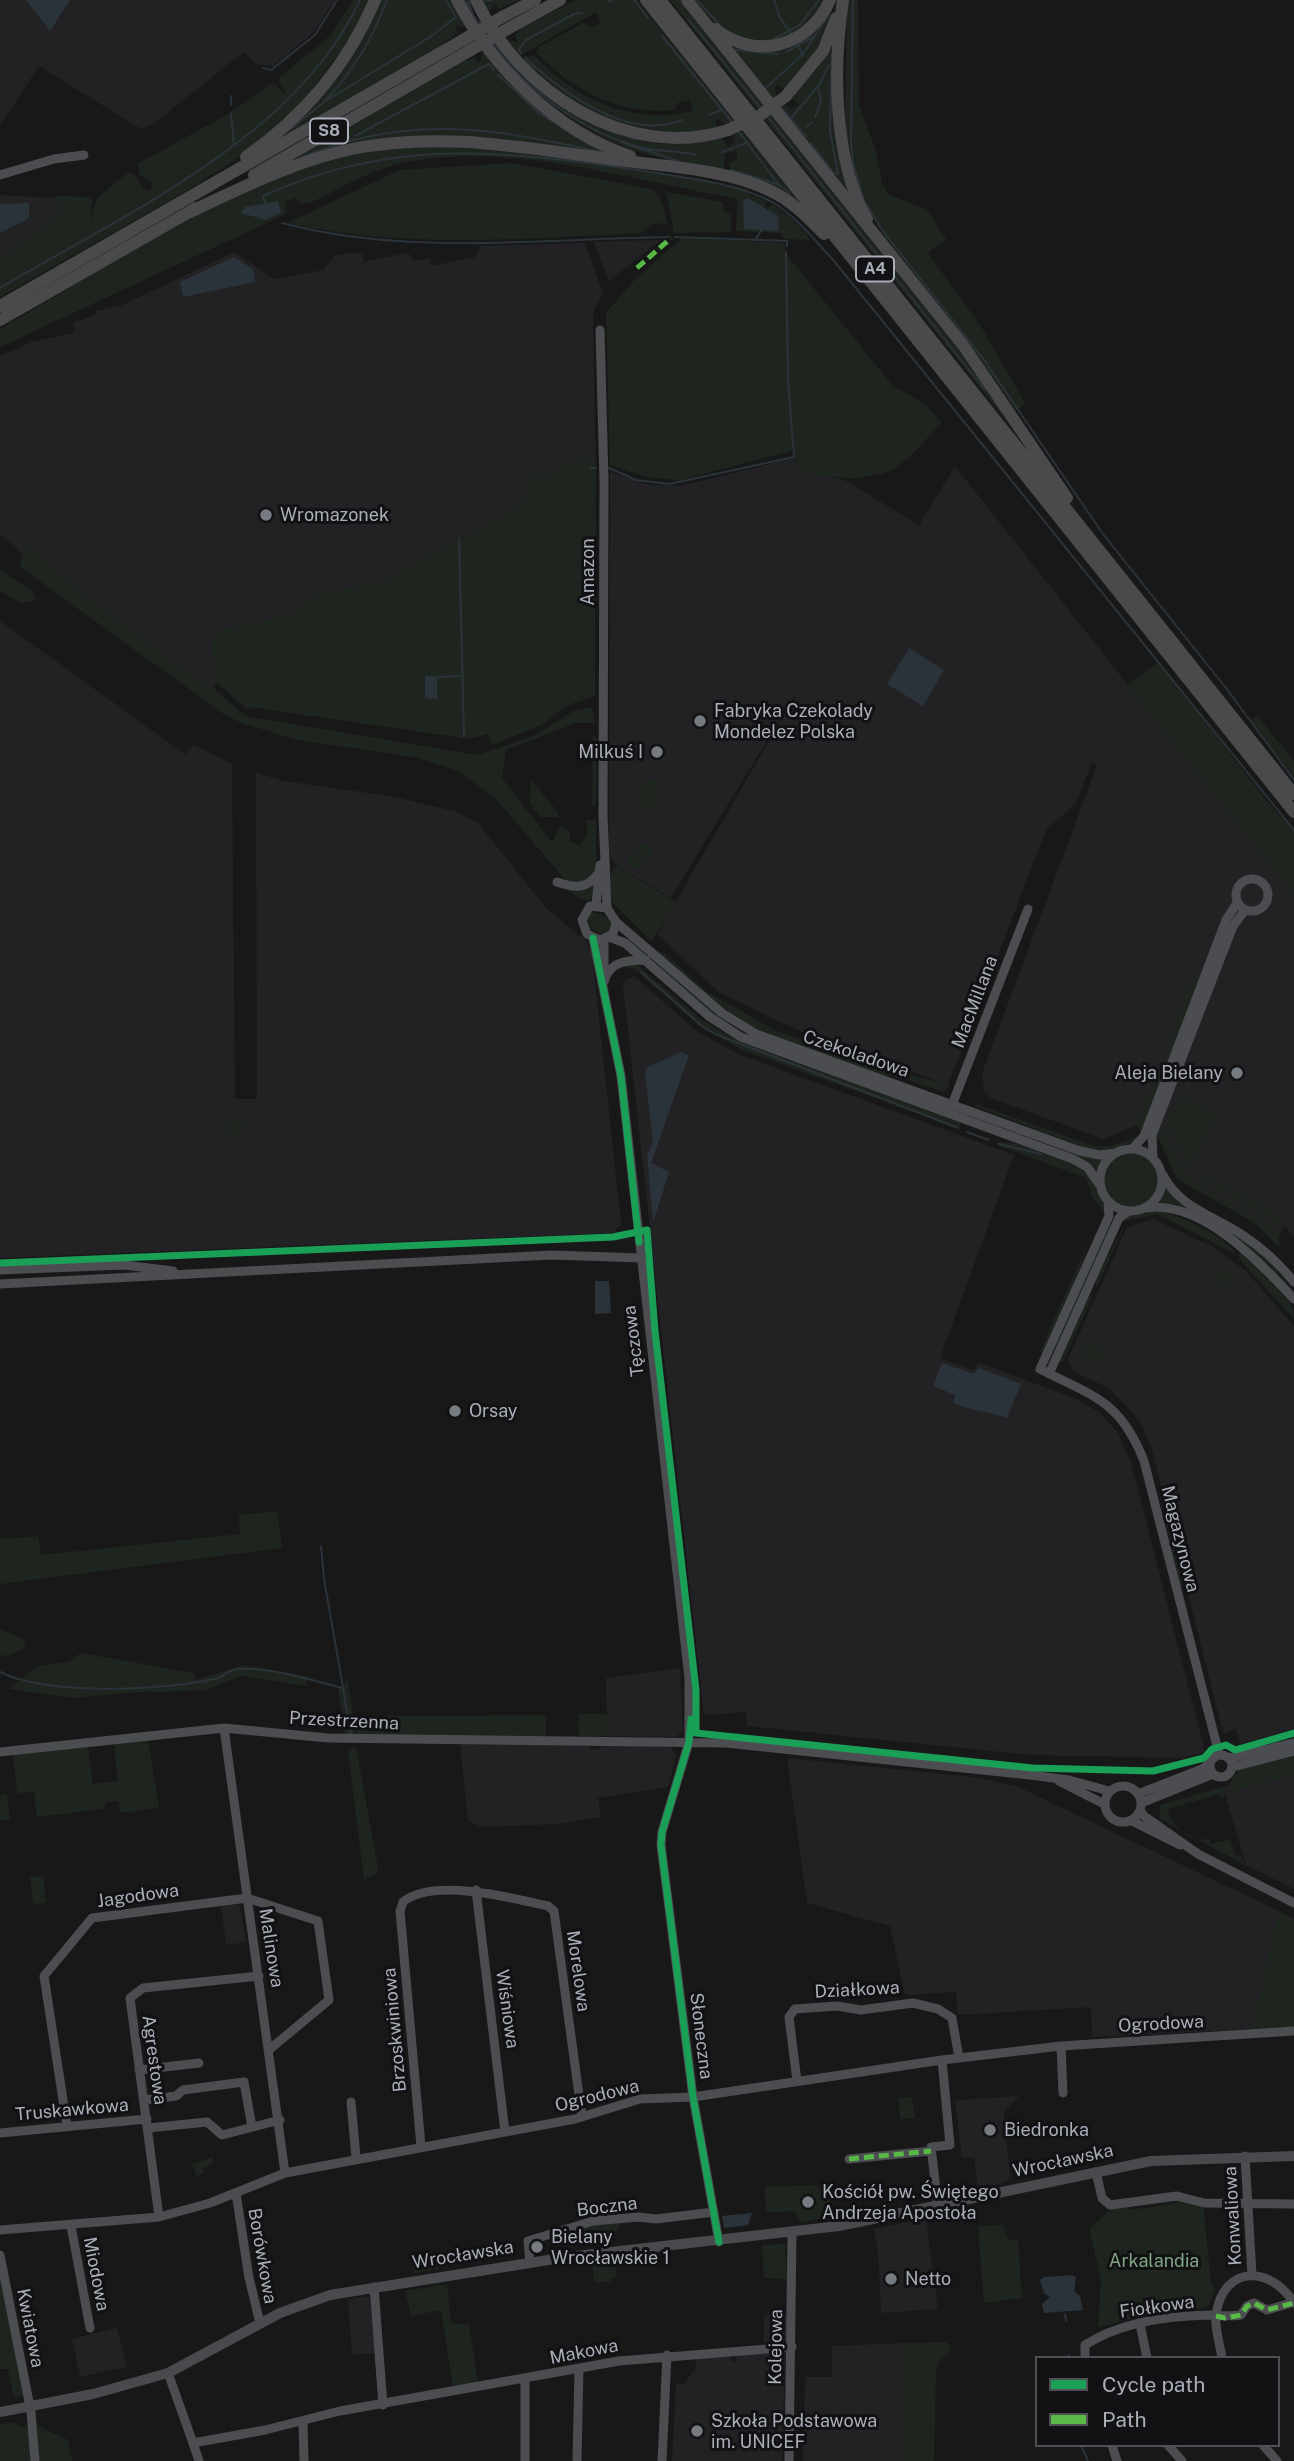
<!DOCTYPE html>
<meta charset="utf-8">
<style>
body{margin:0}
#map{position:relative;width:1294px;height:2461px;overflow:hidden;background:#181818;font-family:"Public Sans",sans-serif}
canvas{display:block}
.legend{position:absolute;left:1035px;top:2356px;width:245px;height:91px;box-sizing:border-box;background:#121214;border:2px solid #4e5056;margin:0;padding:9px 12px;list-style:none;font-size:21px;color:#a9aeb9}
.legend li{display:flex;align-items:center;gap:14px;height:35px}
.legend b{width:35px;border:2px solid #4e5056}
</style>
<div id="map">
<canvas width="1294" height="2461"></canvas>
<ul class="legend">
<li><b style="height:9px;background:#1a9f57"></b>Cycle path</li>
<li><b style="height:9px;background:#58b947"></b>Path</li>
</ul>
</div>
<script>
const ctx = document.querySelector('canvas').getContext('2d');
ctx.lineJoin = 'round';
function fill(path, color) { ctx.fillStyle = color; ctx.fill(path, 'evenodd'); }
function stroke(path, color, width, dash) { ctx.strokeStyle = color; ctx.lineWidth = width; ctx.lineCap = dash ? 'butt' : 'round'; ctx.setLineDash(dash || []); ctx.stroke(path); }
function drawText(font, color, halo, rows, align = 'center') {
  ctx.font = font + ' "Public Sans",sans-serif'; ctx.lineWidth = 6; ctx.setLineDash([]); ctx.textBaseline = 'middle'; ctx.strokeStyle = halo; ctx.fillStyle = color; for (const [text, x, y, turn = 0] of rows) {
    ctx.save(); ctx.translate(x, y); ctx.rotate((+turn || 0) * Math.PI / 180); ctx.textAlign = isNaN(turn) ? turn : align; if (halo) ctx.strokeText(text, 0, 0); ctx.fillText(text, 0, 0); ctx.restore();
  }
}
const built = new Path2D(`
 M0 0H335L313 33 273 66 255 64 244 52 152 125 141 129 39 66 0 126Z
 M0 195 54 198 63 204 54 220 0 259Z
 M661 240 609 281 594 242 617 241Z
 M585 243 603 294 594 310 593 322 596 473 524 504 381 582 316 595 290 615 219 630 211 642 219 681 203 696 68 596 0 534V356L34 341 74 333 73 323 96 315V311L120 306 234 252 274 279 323 270 334 256 352 252 362 254 364 262 406 253 410 255 413 261 429 258 431 266 475 257 480 246Z
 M795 458 799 473 843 479 919 525 955 466 1294 895V1237L1285 1226 1277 1240 1254 1221 1178 1179 1177 1167 1155 1135 1134 1126 1103 1139 991 1098 984 1092 982 1073 1097 765 1092 762 1076 803 1046 830 948 1085 802 1032 720 993 657 934 809 672 671 898 617 866 609 854 610 472 645 484 680 486Z
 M0 621 185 754 194 745 232 764 235 1099H257L256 773 284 781 396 797 457 812 478 823 546 908 586 941 592 953 621 1224 613 1233 0 1258Z
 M634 976 698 1032 738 1054 1014 1155 940 1358 974 1370 978 1362 1076 1399 1099 1412 1118 1433 1131 1462 1205 1752 1184 1758 1030 1755 747 1726 746 1712 704 1715 623 986 625 980Z
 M1153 1219 1213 1247 1246 1271 1294 1326V1729L1241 1744 1236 1729 1223 1733 1151 1446 1140 1422 1123 1402 1108 1388 1075 1372 1067 1361 1127 1227Z
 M680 1668 683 1731 676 1737 607 1736 606 1678Z
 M460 1744 589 1745 590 1750 599 1749 603 1744H631L671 1747 676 1755 668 1787 598 1798 601 1817 560 1824 482 1827 468 1821Z
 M787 1758 972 1777 1016 1786 1279 1911 1252 2029 1092 2037 1091 2007 958 2015 956 1992 905 1995 890 1926 807 1903Z
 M1294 1768V1889L1246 1865 1223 1787Z
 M239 1902 246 1942 226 1945 221 1904Z
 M1019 2096 1004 2112 1010 2177 1006 2182 978 2189 974 2158H962L955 2100Z
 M926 2218 938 2309 881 2313 878 2252 874 2229Z
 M369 2296 376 2353 352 2355 348 2299Z
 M787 2314 786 2341 764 2343V2315Z
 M117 2328 127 2367 80 2377 72 2339Z
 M905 2343 902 2461H803L805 2377H832V2346Z
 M782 2352 785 2355 782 2461H672L676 2384H684L696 2368V2359L729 2356 732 2362 736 2361 737 2355Z`);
const green = new Path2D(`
 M353 0H371L351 39 306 100 255 147 188 190 0 297V259L54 219 63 204 54 198 57 196 92 197 90 223 97 198 128 172 134 173 142 188 150 191 154 183 139 174V163L230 113 270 84H275L283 94 286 91 279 83 280 77 331 35Z
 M379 0H451L468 28 454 25 458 32 435 50 270 145Z
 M482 0H520L499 9 494 3 489 12Z
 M576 0H637L735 122 727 125 716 118V128L709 131C691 131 672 134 654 133 606 130 558 91 523 60L525 57 534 55C576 99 631 126 693 111L690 100 679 102 674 110C618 115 574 91 536 53L539 47 583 23 591 27 601 23 596 12 521 55 505 39 519 43 515 35 523 27Z
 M670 0H681L950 337 1020 438Z
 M695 0H825C808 40 756 54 720 28 710 20 703 10 695 0Z
 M836 0 815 54 785 89 777 85 775 90 777 97 772 101 726 41 774 50Z
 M847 0H858L859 106 875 148 882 183 889 195 926 209 946 239 928 253 982 328 1025 403 1016 411 961 333 884 236 858 189 845 130Z
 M835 37 851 198 779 109 784 105 791 108 799 105 792 98 818 67Z
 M496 44C549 89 595 142 670 144 688 144 705 140 723 138L728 147 734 141V134L742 131 799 202 728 172 730 163 738 159 736 151 725 154 724 171C613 153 568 129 492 46Z
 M483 51 498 69 614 154 499 138 425 136 278 167 464 61 474 58 479 64Z
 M445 143 608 164 748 189 747 193 767 202 765 207 767 209 772 204 793 220 811 240 784 239 780 233 736 231 738 199C631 180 507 139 398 164 368 171 338 190 310 203L301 204 295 198 285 202 286 212 282 216 0 347V329C94 275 191 209 292 171 341 152 393 149 445 143Z
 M512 163 652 189 660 196 668 224 653 223 641 233C523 239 403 249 287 223L400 170Z
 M666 192 723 202V212L731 214V232L674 233Z
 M682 238 785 243V252L795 265 893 386 926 405 942 423C927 437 912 458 895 468 865 484 831 477 799 473L794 450 680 480 646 477 610 465 606 313 636 278Z
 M585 457 596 462 595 696 568 705 541 725 492 745 488 734 469 739 250 707 248 710 217 683 211 642 219 630 290 615 316 595 381 582 524 504 522 500 530 495 528 479 531 474 540 472 541 478 549 477V472Z
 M24 543 84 594 204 686 208 683 245 716 477 755 536 735 573 711 592 707 595 723H576L506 750 502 778 552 842 560 826 570 831V842L579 845 587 837V820H596V871L587 883 567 882 495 798 456 770 414 757 297 740 242 723 225 715 20 567Z
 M0 570 33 591 36 600 22 603 0 591Z
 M1159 662 1266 800 1294 831V895L1127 685Z
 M1257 715 1294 761V778L1251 720Z
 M593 734 597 739 596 805 592 806Z
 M647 778 661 782 652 790 661 800 646 812 638 805V790Z
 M531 780 557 811 553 813 558 812V817H541L530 804Z
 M638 844H646L653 852 648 861 631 849Z
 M631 852 647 863 639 868 632 867 627 860Z
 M616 866 676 902 651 941 612 902 610 875Z
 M595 882 594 897 589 900 580 899 567 890Z
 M592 912 606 916 613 927 602 934 592 929 587 917Z
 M632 937 700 1000 781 1050 716 1017 629 941Z
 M655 949 665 954 706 991 776 1031 901 1072 908 1075 907 1079 876 1074 759 1031 710 999Z
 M622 964H636L701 1019 729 1036 961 1123 959 1128 742 1050 700 1026 635 969 624 967Z
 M1196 978 1198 983 1173 1050 1167 1053 1164 1047 1168 1045 1190 980Z
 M1159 1068 1165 1070 1141 1132 1136 1124Z
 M911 1075 951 1085 943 1092 909 1080Z
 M1181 1097 1216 1115 1190 1170 1169 1126V1117Z
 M976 1104 1094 1146H1110L1140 1136C1126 1148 1107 1151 1088 1149L975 1106Z
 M971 1116 1088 1157 1104 1158 1097 1173 1077 1156Z
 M225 1119 248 1125 234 1138 228 1133Z
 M1164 1121 1166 1135 1184 1172 1198 1185 1271 1225 1278 1234 1280 1248 1253 1222 1177 1179 1157 1135Z
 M998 1142C1040 1144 1102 1163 1105 1214L1093 1198 1086 1178 997 1145Z
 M1104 1180a27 27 0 1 1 54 0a27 27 0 1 1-54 0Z
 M1202 1173 1264 1207 1267 1203 1283 1222 1279 1224 1201 1179Z
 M1166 1188 1182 1205 1243 1240 1271 1262 1294 1292C1265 1260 1204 1201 1158 1203Z
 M1158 1211C1177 1214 1227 1236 1235 1254L1158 1214 1122 1221 1129 1216Z
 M1109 1223 1113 1225 1048 1364 1047 1363Z
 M1122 1229H1123L1097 1287 1095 1281Z
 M1089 1241 1076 1279 1043 1354 1040 1351Z
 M1240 1252C1260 1268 1294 1292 1294 1319L1239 1259Z
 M1216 1278a8 8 0 1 1 16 0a8 8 0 1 1-16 0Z
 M1093 1295 1063 1362H1059L1088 1298Z
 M1087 1344 1103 1349 1105 1357 1085 1362 1080 1351Z
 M1160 1494 1183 1586V1587L1180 1584Z
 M277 1511 282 1548 0 1584V1539L38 1536 41 1555 240 1534 239 1515Z
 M0 1629 24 1639 25 1648 6 1656 0 1655Z
 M81 1653 194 1673 195 1680 244 1665 308 1676 306 1686 241 1676 207 1690 195 1691 139 1692 74 1698 9 1689 37 1666 68 1662Z
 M348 1680 356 1735 345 1734 338 1690Z
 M578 1714H607V1736H579Z
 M546 1715V1736H358L354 1716Z
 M148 1739 159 1808 120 1813 118 1801 107 1802 103 1809 37 1817 34 1792 17 1793 13 1754 88 1745 93 1784 118 1781 114 1743Z
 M356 1747 378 1868 377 1874 364 1880 348 1752 349 1749Z
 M1294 1756V1775L1259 1784 1257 1779 1252 1780 1253 1785 1236 1790 1237 1794 1232 1792 1230 1783 1239 1769Z
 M1223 1787 1225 1794 1222 1798 1221 1794 1167 1809C1172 1826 1191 1843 1209 1839L1211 1844 1230 1839 1235 1856 1240 1855 1245 1865 1160 1819V1805Z
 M7 1794 10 1820 0 1821V1795Z
 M43 1876 46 1903 33 1904 30 1877Z
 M1279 1911 1294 1919V2027L1252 2029Z
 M912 2097 915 2118 900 2119 898 2098Z
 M213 2157V2164L203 2168 204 2174 197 2176 192 2164Z
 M815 2185 830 2198V2208L817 2220 800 2222 795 2211 766 2213 765 2187Z
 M1178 2198 1203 2204 1211 2282 1215 2288 1208 2307 1132 2318 1098 2328 1101 2279 1089 2229 1111 2209 1128 2205 1129 2210 1174 2204Z
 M618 2215 621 2224 607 2246 580 2245 583 2230 594 2217Z
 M1003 2225 1008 2240H1018L1022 2298 984 2303 978 2226Z
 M785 2244 787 2279 764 2278 762 2245Z
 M438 2249 439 2269 414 2273 410 2254 416 2255 419 2261 433 2259Z
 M614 2260 617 2277 611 2278 610 2282H594L592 2262Z
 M0 2271 23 2396 14 2397 8 2369H0Z
 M447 2284 451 2323 469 2324 478 2383 453 2387 441 2310 411 2316 405 2291Z
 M947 2342 951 2350 939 2362 936 2372 934 2461H902L905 2343Z
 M17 2422 20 2427 36 2425 68 2440 72 2461H0V2424Z`);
const water = new Path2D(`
 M26 0H70L50 31Z
 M748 198 778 216 779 231 744 229 743 200Z
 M278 201 281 212 266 220 241 213 245 207Z
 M29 203V218L0 233V204Z
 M234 257 253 269 255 282 183 297 180 282Z
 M909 648 944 670 923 706 887 684Z
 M425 675 437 677V699L425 698Z
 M681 1052 689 1055 651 1163 669 1172 653 1223 647 1155 653 1142 645 1073 646 1068Z
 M595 1281H609L611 1313 595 1314Z
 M942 1363 974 1374 979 1368 1021 1384 1007 1418C989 1411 971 1411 953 1403L955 1395 933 1386Z
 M752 2213 748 2225 724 2228 722 2216Z
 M1072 2275 1076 2277 1074 2291 1080 2296 1083 2310 1044 2313 1042 2304 1050 2297 1044 2293 1040 2280 1045 2277Z`);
const stream = new Path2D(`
 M387 0C373 38 352 73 324 102L430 37 456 17 446 0
 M465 0 473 15 468 0
 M484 0H492
 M634 0 648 18
 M697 0 720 25
 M774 0 779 16 791 33
 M853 0 851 142 853 163 863 197
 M608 2 612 0
 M473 15 480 24
 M689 20 760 107
 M662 36 732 122
 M774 39 800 25 819 0
 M493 43C527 92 585 133 643 148 660 152 679 150 696 155
 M799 47 803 56
 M735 50 778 54
 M786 52 815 36
 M521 54 519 49 526 40 574 14 582 13
 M525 58C563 93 629 142 682 120
 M263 68 271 70 315 35 337 0
 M498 75 539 113 592 146
 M766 88 803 54 828 16
 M231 105V96
 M782 109 806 136
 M231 113 234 146
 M709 115 721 110
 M768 117 985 390
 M792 117 819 85 829 65
 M815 117 821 101 818 85
 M806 127 812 122
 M289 130 323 103
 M739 132 778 184 790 193
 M355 136 489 64 494 70
 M621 142 678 161
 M811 143 833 172 838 174 830 131 832 54
 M722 152 747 143
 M302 157C409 113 492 128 601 152
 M731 170 777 184
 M265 203 263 196C394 136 507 151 644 171 686 178 734 182 772 202 796 216 815 241 834 261L1294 830
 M867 205 882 230 984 360 1103 534 1226 688 1294 780
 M282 223C406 256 540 239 668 237
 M675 237 787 241V246
 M756 239 762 229
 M0 288C126 213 296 138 360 0
 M591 468H596
 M609 468 636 480 669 484 794 457 788 380 786 252
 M459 538 464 736
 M437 677 460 676
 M641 972 703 1027 715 1034 958 1128
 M967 1132 989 1140
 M999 1144 1041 1154
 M321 1546 324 1579 343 1687
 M0 1672C43 1694 137 1690 186 1684 196 1682 209 1681 218 1678 225 1675 229 1670 237 1669 272 1667 309 1680 343 1688L351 1735
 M1065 2314 1066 2321
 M1069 2355V2358
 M1081 2445 1088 2461`);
const minor = new Path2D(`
 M0 175 54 159 84 155
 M600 330 604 481 603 815 607 908
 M1236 895a16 16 0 1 1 32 0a16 16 0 1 1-32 0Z
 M557 882C574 888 588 890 599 872
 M596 905 600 865
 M616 922 613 934 600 940 587 934 582 920 590 906 607 908 616 922 722 1013 756 1034 1080 1151 1099 1155 1116 1153
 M609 937 625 943 710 1017 741 1037 1073 1159 1087 1167 1100 1185
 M593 938 621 1076 689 1678V1742L662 1832 661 1845 693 2097 719 2242
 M604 940V968
 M604 982C609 961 628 960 646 960
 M952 1105 1028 909
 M1100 1180a31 31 0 1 1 62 0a31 31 0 1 1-62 0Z
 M1132 1149 1144 1136 1226 920 1237 903
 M1153 1158 1152 1135 1233 926 1245 910
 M1163 1175C1179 1207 1212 1215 1241 1234 1261 1247 1279 1263 1294 1282
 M1108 1202 1109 1216 1040 1369C1094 1397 1120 1400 1144 1461L1219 1754
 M1147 1208C1201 1200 1260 1262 1294 1299
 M0 1270 124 1265 173 1271
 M0 1284 552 1255 641 1258
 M1049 1374 1119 1218 1129 1211
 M224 1728 285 2173
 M0 1752 224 1728 328 1738 726 1743 1030 1775 1069 1780 1109 1791
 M1210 1766a11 11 0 1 1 22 0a11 11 0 1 1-22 0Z
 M1230 1758 1294 1743
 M1233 1767 1294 1751
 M1059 1781 1104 1804
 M1105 1804a18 18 0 1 1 36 0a18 18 0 1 1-36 0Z
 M1138 1794 1202 1769 1210 1763
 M1141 1803 1213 1774
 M1140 1810 1144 1816 1198 1854 1294 1903
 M1132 1821 1180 1845
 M476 1890 505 2132
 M1061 2046 1063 2093
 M139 2070 199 2063
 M797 2081 789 2017 795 2009 837 2006 861 2010 913 2003 938 2009 952 2018 959 2058
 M144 2100 176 2096 183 2090 244 2082 252 2127
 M351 2102 356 2157
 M67 2126 44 1976 92 1918 247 1898 318 1921 329 2000 270 2049
 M148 2128 207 2122 222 2135 280 2120
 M0 2133 147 2119
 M421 2146 400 1911 403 1902C433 1877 512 1898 548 1906L554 1911 582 2117
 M1245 2156 1252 2275
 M849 2159 931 2151
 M1096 2172 1102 2198 1110 2205 1177 2196 1204 2203 1294 2204
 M236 2193 249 2278 260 2323
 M938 2207 931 2147 950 2145 942 2060
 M159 2217 130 1998 143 1988 259 1976
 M71 2226 90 2328
 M0 2230 159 2217 210 2203 285 2173 575 2119 640 2099 693 2097 942 2060 1061 2046 1294 2031
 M0 2255 31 2412 35 2461
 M530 2263 528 2241 593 2221 638 2217 656 2219 714 2212
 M374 2287 383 2405
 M1140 2324 1147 2358
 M1085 2358V2345C1119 2323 1167 2316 1208 2315 1220 2315 1229 2317 1241 2315L1247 2306 1254 2303 1267 2310 1294 2302
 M1222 2358C1220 2344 1214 2327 1216 2314 1224 2264 1271 2266 1294 2303
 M168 2373 193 2443 265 2430 340 2411 619 2361 792 2347
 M303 2421 304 2461
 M193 2443 199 2461
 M1112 2445 1117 2461
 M1168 2445 1182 2461
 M1263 2445 1277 2461
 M525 2461V2379
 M577 2461 579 2369
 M662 2461 667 2355
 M789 2461 792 2233`);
const major = new Path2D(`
 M0 2412 93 2394 168 2373 280 2313 330 2295 567 2257 839 2226 1151 2161 1294 2156`);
const highway = new Path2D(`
 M457 0C493 68 556 131 630 156
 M476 0C519 92 627 162 728 130
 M646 0 1294 812
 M660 0 1294 794
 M687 0 963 345 1067 498
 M843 0C833 67 833 159 867 219
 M504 16 535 0
 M511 27 560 0
 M715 29C756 61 809 47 830 0
 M786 96 823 51 836 18
 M246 157C303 117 348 64 375 0
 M254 175 469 51
 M190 212C243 187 295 161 352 149 446 130 533 150 626 161 673 167 728 170 771 191 792 201 808 218 824 234
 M0 306 463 40
 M0 320 196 208`);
const highwayBridge = new Path2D(`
 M463 40 504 16
 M469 51 511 27
 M728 130 759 116 786 96`);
const quiet = new Path2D(`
 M637 268 671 238
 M849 2159 931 2151
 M1216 2316 1225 2318 1241 2315 1247 2306 1254 2303 1267 2310 1294 2303`);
const cycleway = new Path2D(`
 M593 938 621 1076 639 1242
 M0 1263 613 1237 647 1230 655 1331 696 1690V1733L1033 1768 1153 1771 1204 1758 1212 1749 1226 1745 1235 1750 1294 1733
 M691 1719 689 1742 662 1832 661 1845 693 2097 719 2242`);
const markers = [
 [266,515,7,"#767a81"],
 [700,721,7,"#767a81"],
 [657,752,7,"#767a81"],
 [1237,1073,7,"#767a81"],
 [455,1411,7,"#767a81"],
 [990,2130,7,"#767a81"],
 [808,2202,7,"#767a81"],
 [537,2247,7,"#767a81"],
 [891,2279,7,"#767a81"],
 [697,2431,7,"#767a81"]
];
const shields = [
 [329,131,38],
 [875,269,38]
];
const shieldNames = [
 ["S8",329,131],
 ["A4",875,269]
];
const poiNames = [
 ["Wromazonek",280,515],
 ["Fabryka Czekolady",714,711],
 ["Mondelez Polska",714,732],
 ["Milkuś I",643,752,"right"],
 ["Aleja Bielany",1223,1073,"right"],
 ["Orsay",469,1411],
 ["Biedronka",1004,2130],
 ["Kościół pw. Świętego",822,2192],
 ["Andrzeja Apostoła",822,2213],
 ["Bielany",551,2237],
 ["Wrocławskie 1",551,2258],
 ["Netto",905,2279],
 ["Szkoła Podstawowa",711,2421],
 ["im. UNICEF",711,2442]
];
const streetNames = [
 ["Amazon",588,572,-90],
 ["MacMillana",975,1002,-69],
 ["Czekoladowa",856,1054,19],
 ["Tęczowa",634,1341,-97],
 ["Magazynowa",1180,1539,76],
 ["Przestrzenna",344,1721,3],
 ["Jagodowa",138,1896,-8],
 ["Malinowa",271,1948,81],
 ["Morelowa",578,1971,82],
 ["Działkowa",857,1990,-3],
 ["Wiśniowa",507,2009,82],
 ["Ogrodowa",1161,2024,-3],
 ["Brzoskwiniowa",395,2030,-95],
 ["Słoneczna",701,2036,83],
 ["Agrestowa",154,2060,82],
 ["Ogrodowa",597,2096,-14],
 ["Truskawkowa",72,2110,-5],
 ["Wrocławska",1063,2161,-12],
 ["Boczna",607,2207,-7],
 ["Konwaliowa",1233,2216,-93],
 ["Wrocławska",463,2255,-9],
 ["Borówkowa",262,2256,80],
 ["Miodowa",96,2274,79],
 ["Fiołkowa",1157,2307,-8],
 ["Kwiatowa",30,2328,79],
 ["Kolejowa",776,2347,-89],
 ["Makowa",584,2352,-11]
];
const parkNames = [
 ["Arkalandia",1154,2261]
];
fill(built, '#222224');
fill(green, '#1e251f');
fill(water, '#2b333a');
stroke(stream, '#2b333a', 2);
stroke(minor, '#4c4d51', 9);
stroke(major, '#494a4d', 10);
stroke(highway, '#4a4a4d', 12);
stroke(highwayBridge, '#4a4a4d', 12);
stroke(quiet, '#58b947', 5, [10, 5]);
stroke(cycleway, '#1a9f57', 7);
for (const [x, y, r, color] of markers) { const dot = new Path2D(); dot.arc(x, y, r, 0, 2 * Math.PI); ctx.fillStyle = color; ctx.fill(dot); stroke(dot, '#121214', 2.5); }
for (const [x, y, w] of shields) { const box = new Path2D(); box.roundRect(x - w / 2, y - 12.5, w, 25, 5); ctx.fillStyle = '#121214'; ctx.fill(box); stroke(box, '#a9aeb9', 2); }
drawText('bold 16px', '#a9aeb9', null, shieldNames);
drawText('18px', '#a9aeb9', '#121214', poiNames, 'left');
drawText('18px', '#a9aeb9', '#121214', streetNames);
drawText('18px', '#80a484', '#121214', parkNames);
</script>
